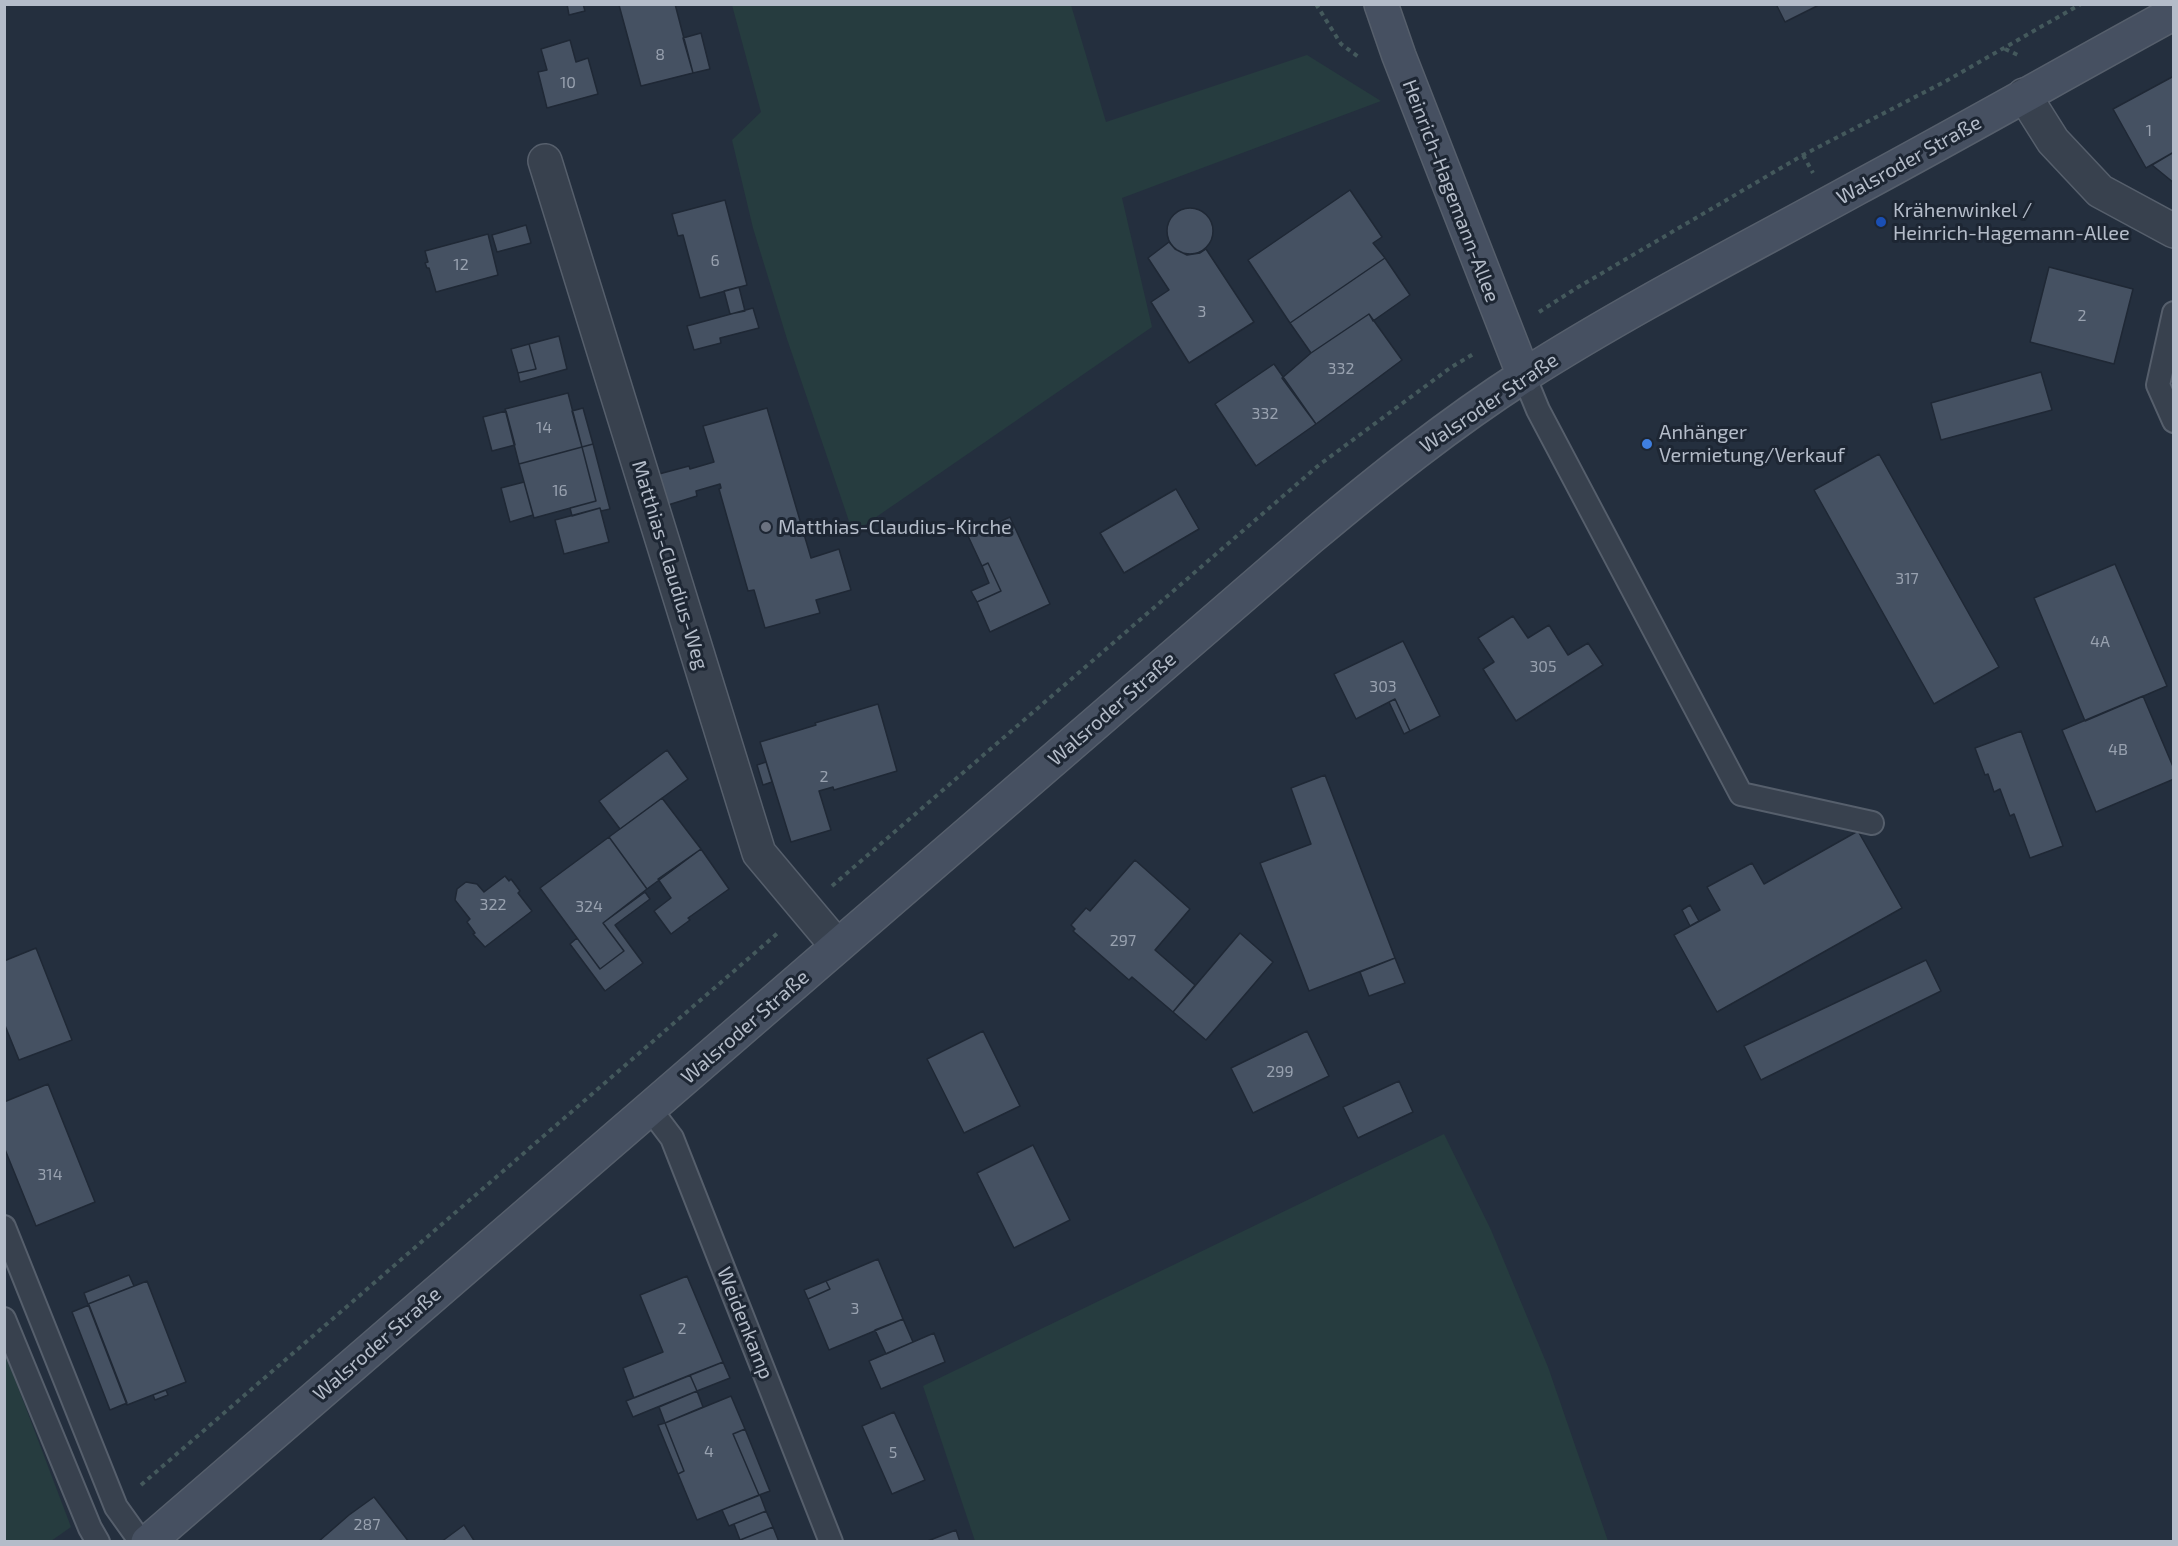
<!DOCTYPE html>
<meta charset="utf-8">
<style>
body{margin:0}
#map{position:relative;width:2178px;height:1546px;overflow:hidden;background:#242f3e;font-family:"Exo 2",sans-serif}
canvas{display:block}
.frame{position:absolute;inset:0;border:6px solid #b4bcc9;pointer-events:none}
</style>
<div id="map">
<canvas width="2178" height="1546"></canvas>
<div class="frame"></div>
</div>
<script>
const ctx = document.querySelector('canvas').getContext('2d');
ctx.lineJoin = 'round';
function fill(path, color) { ctx.fillStyle = color; ctx.fill(path, 'evenodd'); }
function stroke(path, color, width, dash) { ctx.strokeStyle = color; ctx.lineWidth = width; ctx.lineCap = dash ? 'butt' : 'round'; ctx.setLineDash(dash || []); ctx.stroke(path); }
function drawText(font, color, halo, rows, align = 'center') {
  ctx.font = font + ' "Exo 2",sans-serif'; ctx.lineWidth = 6; ctx.setLineDash([]); ctx.textBaseline = 'middle'; ctx.strokeStyle = halo; ctx.fillStyle = color; for (const [text, x, y, turn = 0] of rows) {
    ctx.save(); ctx.translate(x, y); ctx.rotate((+turn || 0) * Math.PI / 180); ctx.textAlign = isNaN(turn) ? turn : align; if (halo) ctx.strokeText(text, 0, 0); ctx.fillText(text, 0, 0); ctx.restore();
  }
}
const green = new Path2D(`
 M732 5H1071L1106 122 1307 55 1381 101 1122 198 1152 327 853 533 787 339 753 228 732 140 761 112Z
 M1444 1134 1491 1230 1548 1367 1608 1541H975L923 1386Z
 M5 1353 71 1527 51 1541H5Z`);
const building = new Path2D(`
 M567 4H583L585 11 569 15Z
 M675 4 693 73 641 86 619 5Z
 M1776 4H1817V6L1785 22Z
 M701 33 710 69 693 73 683 38Z
 M570 40 576 62 588 58 598 94 547 108 538 72 547 70 541 49Z
 M2174 76V152L2146 168 2113 109Z
 M2174 152V183L2152 165Z
 M1350 190 1382 237 1373 243 1385 258 1290 323 1248 260Z
 M725 200 747 285 700 298 683 235 678 236 672 214Z
 M1167 231a23 23 0 1 1 46 0a23 23 0 1 1-46 0Z
 M526 225 531 243 497 252 492 235Z
 M488 234 498 275 436 292 429 268H427L425 263 428 262 425 251Z
 M1169 242 1175 249 1187 255 1200 253 1206 249 1254 322 1189 363 1151 302 1169 290 1148 258Z
 M1385 258 1410 295 1373 321 1369 314 1311 353 1290 323Z
 M2049 267 2133 289 2114 364 2030 342Z
 M739 287 745 311 730 314 724 291Z
 M753 308 759 328 720 338 721 343 694 350 687 326Z
 M1369 314 1402 360 1316 424 1282 378 1311 353Z
 M559 336 567 369 520 382 518 373 536 369 529 344Z
 M529 344 536 369 518 373 511 349Z
 M1274 364 1316 424 1256 466 1215 404Z
 M2041 372 2052 410 1941 440 1931 403Z
 M568 393 582 447 519 464 505 409Z
 M583 408 593 444 582 447 572 411Z
 M767 408 811 558 839 549 851 590 816 600 820 613 765 628 754 590 748 591 719 489 721 488 720 484 696 491 697 496 668 505 659 474 689 466 690 469 714 462 703 426Z
 M506 411 515 445 492 451 483 417Z
 M593 444 610 509 601 511 600 508 572 516 570 508 596 501 582 447Z
 M582 447 596 501 534 518 519 464Z
 M1879 454 1999 667 1934 704 1814 490Z
 M524 482 533 515 510 522 501 488Z
 M1176 489 1199 529 1124 573 1100 533Z
 M600 508 609 542 564 554 555 520Z
 M1010 517 1050 604 990 632 977 602 1001 591 988 563 982 566 968 536Z
 M988 563 1001 591 977 602 971 591 989 583 982 566Z
 M2115 564 2167 686 2085 721 2034 598Z
 M1513 616 1528 638 1549 625 1568 655 1588 643 1603 665 1516 721 1483 669 1494 662 1478 638Z
 M1403 641 1440 716 1410 731 1395 699 1356 719 1334 674Z
 M2143 696 2174 769V779L2096 812 2062 730Z
 M1395 699 1410 731 1404 734 1389 702Z
 M878 704 897 771 834 790 833 787 819 791 831 830 791 842 760 742 816 725 815 723Z
 M2021 731 2063 846 2030 858 2014 814 2010 816 2000 789 1994 792 1988 774 1985 775 1975 748Z
 M667 750 688 779 620 829 599 801Z
 M766 762 772 782 763 785 757 765Z
 M1325 775 1395 958 1309 991 1260 863 1311 844 1291 788Z
 M662 798 701 849 647 889 609 837Z
 M1858 831 1902 908 1717 1012 1674 935 1720 910 1707 887 1752 863 1764 884Z
 M609 837 647 889 603 923 624 951 600 969 540 888Z
 M701 849 729 889 688 918 690 920 671 934 654 911 671 898 658 879Z
 M1135 860 1190 909 1155 950 1195 985 1173 1012 1132 977 1129 980 1073 931 1075 929 1071 925 1086 908 1090 911Z
 M505 876 509 881 511 879 520 891 518 893 532 911 485 947 473 934 475 933 467 922 470 919 455 900 457 889 466 882 477 884 484 892Z
 M645 892 650 899 615 925 643 963 605 991 570 944 577 938 600 969 624 951 603 923Z
 M1690 905 1699 921 1690 926 1682 910Z
 M1240 933 1273 962 1206 1040 1173 1012Z
 M36 948 72 1040 19 1060 4 1023V961Z
 M1395 958 1405 983 1369 996 1360 972Z
 M1926 960 1941 991 1761 1080 1744 1046Z
 M983 1031 1020 1106 964 1133 927 1059Z
 M1307 1031 1329 1076 1253 1113 1231 1068Z
 M1399 1081 1413 1112 1358 1138 1343 1107Z
 M48 1084 95 1202 36 1226 4 1147V1102Z
 M1033 1145 1070 1220 1014 1248 977 1173Z
 M878 1259 903 1319 829 1350 808 1299 830 1289 826 1281Z
 M129 1275 134 1286 88 1304 84 1293Z
 M687 1276 723 1362 634 1398 623 1368 663 1352 640 1295Z
 M147 1281 186 1382 127 1405 88 1304Z
 M826 1281 830 1289 808 1299 804 1290Z
 M89 1305 127 1403 110 1410 72 1312Z
 M903 1319 913 1342 886 1354 875 1330Z
 M934 1333 945 1362 881 1389 869 1361Z
 M723 1362 730 1378 697 1391 690 1375Z
 M690 1375 697 1391 633 1417 626 1401Z
 M166 1390 168 1395 155 1400 153 1395Z
 M697 1391 703 1407 665 1423 659 1407Z
 M731 1396 745 1429 733 1434 759 1495 697 1520 678 1474 684 1471 665 1423Z
 M894 1412 925 1480 892 1494 862 1426Z
 M665 1423 684 1471 678 1474 658 1425Z
 M745 1429 770 1491 759 1495 733 1434Z
 M760 1495 766 1511 729 1526 722 1510Z
 M374 1497 409 1542H318L349 1515Z
 M766 1511 773 1527 740 1540 734 1524Z
 M464 1525 475 1542H441Z
 M773 1527 779 1542H737L740 1540Z
 M956 1530 960 1542H925Z`);
const path = new Path2D(`
 M1316 4 1341 44 1360 58
 M2005 49 2020 56
 M1803 155 1813 173
 M1539 312 1575 289 1803 155 1946 81 2081 4
 M832 886 1319 465 1450 368 1475 353
 M141 1485 779 932`);
const lane = new Path2D(`
 M2174 313 2158 385 2174 421
 M1524 376 1538 410 1741 794 1872 823
 M650 1109 672 1138 831 1542
 M4 1227 116 1507 141 1542
 M4 1319 90 1528 98 1542`);
const street = new Path2D(`
 M2024 95 2053 141 2100 191 2174 231
 M545 161 759 853 837 946`);
const secondary = new Path2D(`
 M1381 4 1399 56 1524 376
 M148 1542 1310 538C1379 480 1449 424 1525 375 1632 307 1746 249 1857 188 1963 131 2068 71 2174 13`);
const markers = [
 [1881,222,6,"#1a4fb4"],
 [1647,444,6,"#3f7fe0"],
 [766,527,6,"#6b7280"]
];
const numberNames = [
 ["8",660,55],
 ["10",568,83],
 ["1",2149,131],
 ["6",715,261],
 ["12",461,265],
 ["3",1202,312],
 ["2",2082,316],
 ["332",1341,369],
 ["332",1265,414],
 ["14",544,428],
 ["16",560,491],
 ["317",1907,579],
 ["4A",2100,642],
 ["305",1543,667],
 ["303",1383,687],
 ["4B",2118,750],
 ["2",824,777],
 ["322",493,905],
 ["324",589,907],
 ["297",1123,941],
 ["299",1280,1072],
 ["314",50,1175],
 ["3",855,1309],
 ["2",682,1329],
 ["4",709,1452],
 ["5",893,1453],
 ["287",367,1525]
];
const streetNames = [
 ["Walsroder Straße",1909,160,-29],
 ["Heinrich-Hagemann-Allee",1451,191,69],
 ["Walsroder Straße",1489,403,-34],
 ["Matthias-Claudius-Weg",670,565,73],
 ["Walsroder Straße",1112,709,-41],
 ["Walsroder Straße",745,1027,-41],
 ["Weidenkamp",745,1323,68],
 ["Walsroder Straße",377,1344,-41]
];
const poiNames = [
 ["Krähenwinkel /",1893,210],
 ["Heinrich-Hagemann-Allee",1893,233],
 ["Anhänger",1659,432],
 ["Vermietung/Verkauf",1659,455],
 ["Matthias-Claudius-Kirche",778,527]
];
fill(green, '#263c3f');
fill(building, '#455162');
stroke(building, '#1f2835', 1.5);
stroke(lane, '#565f6c', 26);
stroke(street, '#565f6c', 36);
stroke(secondary, '#565f6c', 36);
stroke(path, '#44595c', 4, [4.5, 4.5]);
stroke(lane, '#38414e', 22);
stroke(street, '#38414e', 33);
stroke(secondary, '#465061', 33);
for (const [x, y, r, color] of markers) { const dot = new Path2D(); dot.arc(x, y, r, 0, 2 * Math.PI); ctx.fillStyle = color; ctx.fill(dot); stroke(dot, '#1d2633', 2); }
drawText('16px', '#98a1af', null, numberNames);
drawText('20px', '#b4bcc9', '#1d2633', streetNames);
drawText('20px', '#b4bcc9', '#1d2633', poiNames, 'left');
</script>
